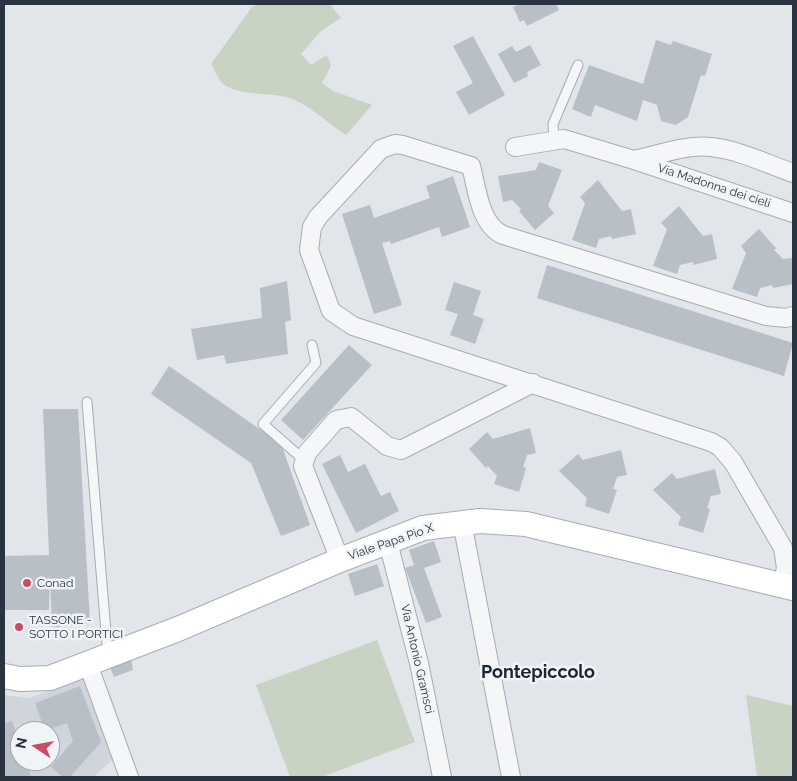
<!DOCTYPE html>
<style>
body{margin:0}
#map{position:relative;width:797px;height:781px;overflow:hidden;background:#e2e5ea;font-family:Raleway,sans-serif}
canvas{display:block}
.frame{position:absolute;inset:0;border:5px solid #2a3441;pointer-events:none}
.north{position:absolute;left:10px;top:721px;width:50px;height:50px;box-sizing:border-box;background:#f1f4f7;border:1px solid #a1a7ae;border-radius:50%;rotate:282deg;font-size:14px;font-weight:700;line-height:20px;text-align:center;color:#2a3441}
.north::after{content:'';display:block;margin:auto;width:18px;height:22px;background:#ca4b67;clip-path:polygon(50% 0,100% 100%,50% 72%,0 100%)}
</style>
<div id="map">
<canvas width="797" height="781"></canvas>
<div class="frame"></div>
<div class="north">N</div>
</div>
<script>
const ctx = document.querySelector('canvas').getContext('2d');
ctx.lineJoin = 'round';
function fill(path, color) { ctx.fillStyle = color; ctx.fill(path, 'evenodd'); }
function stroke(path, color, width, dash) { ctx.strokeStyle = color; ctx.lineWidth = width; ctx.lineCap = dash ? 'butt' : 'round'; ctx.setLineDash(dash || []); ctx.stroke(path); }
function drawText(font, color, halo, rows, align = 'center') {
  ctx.font = font + ' Raleway,sans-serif'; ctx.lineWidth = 5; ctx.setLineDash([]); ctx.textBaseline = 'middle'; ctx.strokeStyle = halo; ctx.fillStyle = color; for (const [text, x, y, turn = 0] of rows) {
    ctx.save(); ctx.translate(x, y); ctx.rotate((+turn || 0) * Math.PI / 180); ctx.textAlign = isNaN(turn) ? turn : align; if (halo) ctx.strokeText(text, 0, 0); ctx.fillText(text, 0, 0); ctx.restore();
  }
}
const built = new Path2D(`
 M82 678 113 759 94 777H4V695L29 698ZM20 731H50V761H20Z`);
const green = new Path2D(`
 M258 4H330L341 18 322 30 301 54 311 65 327 55 331 66 322 83 333 91 372 105 346 135C329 124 314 109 295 100 274 91 240 97 223 84 218 79 215 70 211 64L252 7Z
 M377 640 415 742 322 777H290L256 685Z
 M746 695 793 706V777H757Z`);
const building = new Path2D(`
 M520 4H556L559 10 527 26 524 20 520 22 513 7Z
 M473 36 505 95 469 115 456 92 473 83 453 46Z
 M656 40 671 45 673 41 712 54 705 76 701 75 688 117 676 125 661 121 657 105 643 100 637 121 595 105 591 117 572 109 589 65 643 84Z
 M530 45 541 65 527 72 528 76 514 83 498 54 512 46 516 52Z
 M539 162 562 170 548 206 554 213 535 230 519 211 521 209 512 200 503 202 498 176 536 170Z
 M453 176 470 227 442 237 439 227 391 244 390 241 382 243 402 305 374 314 342 214 370 205 374 218 430 198 426 186Z
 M598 180 622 211 631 209 636 234 612 239 611 236 599 239 596 248 572 240 585 203 580 197Z
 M679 206 703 236 712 234 717 259 693 265V262L680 265 677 274 653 266 667 229 661 223Z
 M759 229 776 248 774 250 783 259 792 258 793 284 773 288 772 285 760 288 757 297 732 289 746 253 741 246Z
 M547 265 793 343 784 376 537 298Z
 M287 281 291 320 285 322 288 354 226 364 224 355 197 360 191 329 262 318 260 288Z
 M454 282 481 291 473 315 484 319 475 344 450 335 458 314 445 310Z
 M349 345 372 365 303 440 281 420Z
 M169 366 281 444 310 525 281 536 251 463 151 394Z
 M43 409H78L90 623 52 628 50 574 49 610H4V556L49 555Z
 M530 428 536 453 527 455 523 467 526 468 519 492 494 484 497 476 488 466 486 468 469 449 487 432 493 439Z
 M621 450 627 475 617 477 613 489 617 490 609 514 585 506 587 498 559 471 578 454 583 460Z
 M340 455 348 472 365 464 381 496 390 492 399 511 356 533 322 464Z
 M715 469 721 494 711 496 707 508 710 509 703 533 678 525 681 517 653 490 672 473 677 479Z
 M434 541 441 562 424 568 442 617 426 623 405 568 414 565 409 550Z
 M377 564 384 586 355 596 348 574Z
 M131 658 133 670 114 677 110 667Z
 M80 686 101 742 70 777H63L51 767 73 741 67 723 45 731 35 703Z
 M12 721 20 745V761H26L31 777H4V724Z`);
const lane = new Path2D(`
 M554 140 553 124 578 65
 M87 402 108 656
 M304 460 263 424 316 363 312 345`);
const street = new Path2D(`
 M515 147 564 139 634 160
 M793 173C767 164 739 150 711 147 687 144 658 155 634 160L793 213
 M462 522 511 777
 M388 542 419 663 442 777
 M340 560 303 466 307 453 336 420 351 417 387 446 401 450 533 383
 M782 585 786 568 783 548 733 462 720 447 711 442 353 326 331 311 309 250 312 227 318 217 381 149 395 144 403 145 471 166C477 189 480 225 503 235L766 316 786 318 793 316
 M88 664 129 777`);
const secondary = new Path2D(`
 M4 676 20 679 50 678 178 629 340 560 423 528 480 521 526 524 793 588`);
const markers = [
 [27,583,5,"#ca4b67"],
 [19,627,5,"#ca4b67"]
];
const streetNames = [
 ["Via Madonna dei cieli",714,186,18],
 ["Viale Papa Pio X",391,542,-19],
 ["Via Antonio Gramsci",417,659,77]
];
const poiNames = [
 ["Conad",37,583],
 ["TASSONE -",29,620],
 ["SOTTO I PORTICI",29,634]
];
const districtNames = [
 ["Pontepiccolo",538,673]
];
fill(built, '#d0d5dc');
fill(green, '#c8d3c3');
fill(building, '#b9bfc6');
stroke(lane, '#a7acb4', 11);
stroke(street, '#a7acb4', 20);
stroke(secondary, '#a7acb4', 26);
stroke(lane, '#f4f6f8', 9);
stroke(street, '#f4f6f8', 18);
stroke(secondary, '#fff', 24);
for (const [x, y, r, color] of markers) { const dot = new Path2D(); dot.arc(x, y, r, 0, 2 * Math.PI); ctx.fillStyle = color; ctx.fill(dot); stroke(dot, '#f1f4f7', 2); }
drawText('12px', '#2a3441', '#f1f4f7', streetNames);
drawText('12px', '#2a3441', '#f1f4f7', poiNames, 'left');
drawText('bold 18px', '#1c2532', '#f1f4f7', districtNames);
</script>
